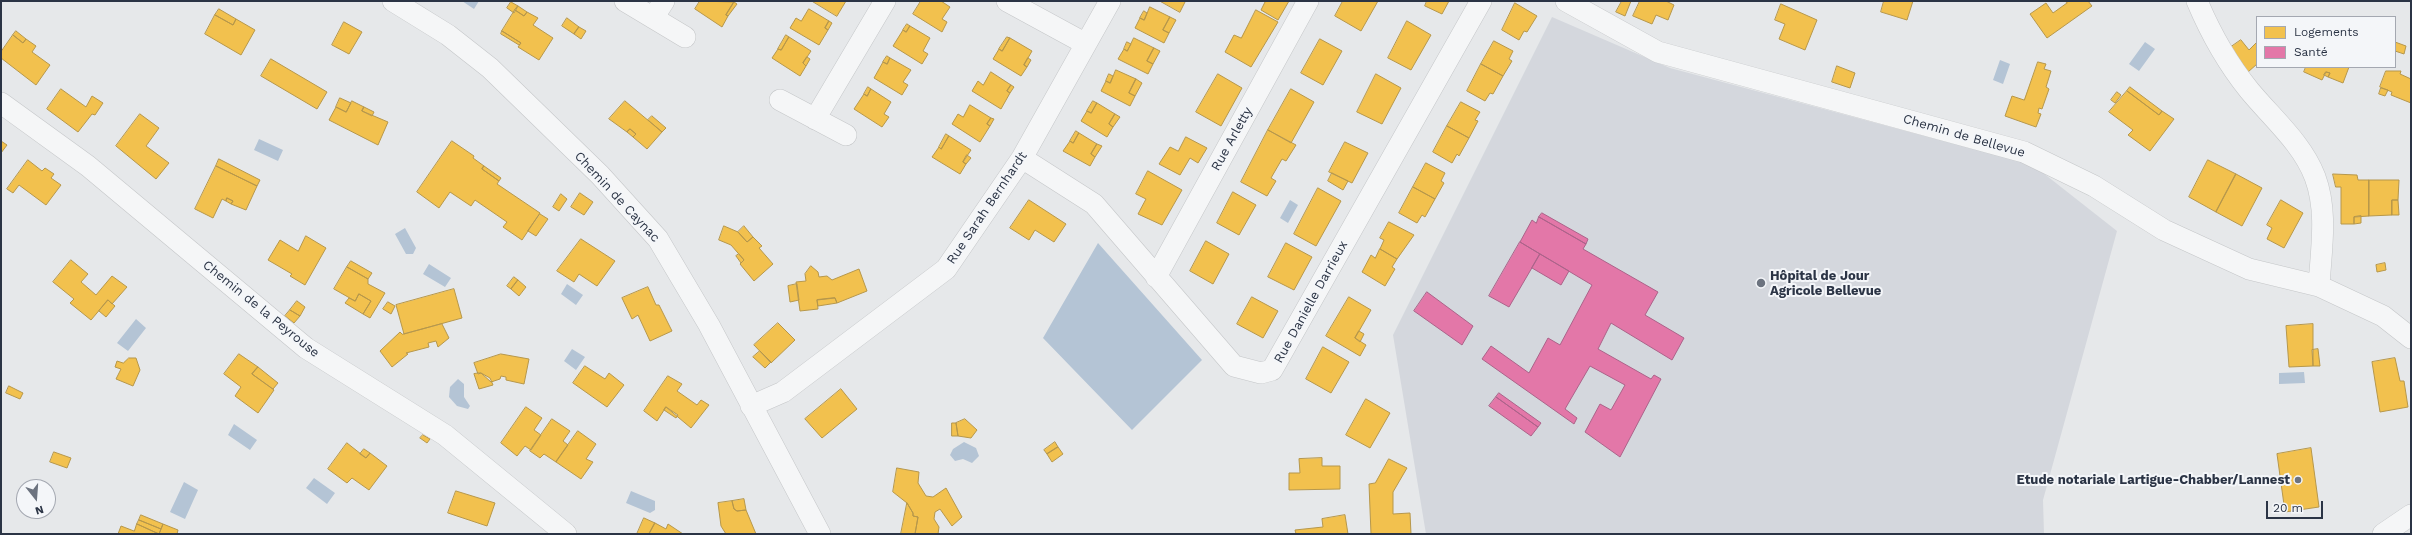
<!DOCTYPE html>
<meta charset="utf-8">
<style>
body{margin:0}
#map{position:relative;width:2412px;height:535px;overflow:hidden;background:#e6e8ea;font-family:"Work Sans",sans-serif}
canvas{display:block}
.frame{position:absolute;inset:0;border:2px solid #2b3445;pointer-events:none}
.legend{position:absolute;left:2256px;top:16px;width:140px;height:52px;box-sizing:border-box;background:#f4f6f9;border:1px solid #a4a8b1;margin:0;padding:5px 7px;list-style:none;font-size:12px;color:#2b3445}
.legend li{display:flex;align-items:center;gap:8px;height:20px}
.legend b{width:20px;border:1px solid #a4a8b1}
.north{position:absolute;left:16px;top:479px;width:40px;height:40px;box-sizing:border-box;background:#f4f6f9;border:1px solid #a4a8b1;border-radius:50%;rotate:163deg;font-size:11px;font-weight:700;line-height:16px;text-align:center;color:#2b3445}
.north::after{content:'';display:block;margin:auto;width:14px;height:18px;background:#6c737f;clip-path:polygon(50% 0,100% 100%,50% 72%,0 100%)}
.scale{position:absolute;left:2266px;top:501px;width:57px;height:18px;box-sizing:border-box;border:2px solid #2b3445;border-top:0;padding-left:5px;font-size:12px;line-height:14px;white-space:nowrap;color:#2b3445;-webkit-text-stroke:3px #f4f6f9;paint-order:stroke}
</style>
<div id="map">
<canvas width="2412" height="535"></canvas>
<div class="frame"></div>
<ul class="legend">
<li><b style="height:11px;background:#f2c14e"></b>Logements</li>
<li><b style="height:11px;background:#e377a8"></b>Santé</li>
</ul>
<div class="north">N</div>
<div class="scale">20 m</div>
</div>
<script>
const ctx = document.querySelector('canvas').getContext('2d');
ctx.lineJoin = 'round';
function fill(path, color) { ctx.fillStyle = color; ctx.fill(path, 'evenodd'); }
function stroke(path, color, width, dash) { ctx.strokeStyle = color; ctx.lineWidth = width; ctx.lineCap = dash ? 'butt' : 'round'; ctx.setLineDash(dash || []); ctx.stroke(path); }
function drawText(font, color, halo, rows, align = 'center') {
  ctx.font = font + ' "Work Sans",sans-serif'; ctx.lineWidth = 4; ctx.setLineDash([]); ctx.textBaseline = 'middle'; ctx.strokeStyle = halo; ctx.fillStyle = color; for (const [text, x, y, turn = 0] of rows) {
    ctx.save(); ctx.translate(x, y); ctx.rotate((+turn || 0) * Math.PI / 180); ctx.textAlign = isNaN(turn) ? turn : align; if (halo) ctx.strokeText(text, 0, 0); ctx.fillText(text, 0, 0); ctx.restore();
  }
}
const built = new Path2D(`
 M1552 17 1670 68 2033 165 2117 231 2043 500 2044 534H1426L1393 335Z`);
const water = new Path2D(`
 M462 1H479L474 9Z
 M2145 42 2155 49 2139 71 2129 64Z
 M2000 60 2010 64 2003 84 1993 80Z
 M259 139 283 150 278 161 254 150Z
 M1290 200 1298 205 1288 223 1280 218Z
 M405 228 416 248 413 254H406L395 234Z
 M1098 243 1202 360 1132 430 1043 338Z
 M429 264 451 278 445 287 423 274Z
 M567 284 583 295 576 305 561 294Z
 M136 319 146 328 128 351 117 343Z
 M572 349 585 357 576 370 564 361Z
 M2304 372 2305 383 2279 384V373Z
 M458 379 464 384V397L470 406 468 409 457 406 449 397 450 387Z
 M234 424 257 440 250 450 228 435Z
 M964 442 976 448 979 456 972 463 963 459 955 461 950 455 953 449Z
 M314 478 335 493 327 504 306 488Z
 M184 482 198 490 185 519 170 512Z
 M631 491 655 501V510L650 513 626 503Z`);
const homes = new Path2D(`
 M700 1 734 2 726 15 728 16 722 27 695 9Z
 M812 1H846L837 16Z
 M921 1H941L950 7 942 19 947 22 942 32 913 14Z
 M1160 1H1184L1185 2 1180 12Z
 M1264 1H1289L1278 20 1261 10 1265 2Z
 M1343 1H1378L1361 31 1335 16Z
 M1427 1H1449L1442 14 1425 6Z
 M1622 1H1631L1625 16 1616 12Z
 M1640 1H1666L1674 5 1668 20 1656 15 1652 24 1633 16Z
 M1884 1H1913L1907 20 1881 12Z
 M2065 1H2088L2092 6 2047 38 2030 14 2046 3 2053 13 2067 3Z
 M511 2 518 6 514 13 507 8Z
 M734 2 737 4 728 16 726 15Z
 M1515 3 1537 16 1527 32 1524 31 1519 40 1502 30Z
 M1781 4 1817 20 1805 50 1779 39 1785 24 1775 20Z
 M518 6 527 12 524 16 515 10Z
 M1150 7 1170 17 1163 30 1169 33 1164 43 1135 28 1140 18 1144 20Z
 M219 9 236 19 233 25 215 15Z
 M809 9 829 21 825 28 828 30 819 45 790 28 796 18 801 21Z
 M515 10 524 16 527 12 538 18 533 25 553 38 539 60 518 47 521 43 502 31Z
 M1256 10 1278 22 1251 67 1225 52 1234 35 1241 38Z
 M1144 11 1147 13 1144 20 1140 18Z
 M215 15 233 25 236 19 255 30 241 55 205 34Z
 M1170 17 1176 20 1169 33 1163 30Z
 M567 18 579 27 574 34 562 26Z
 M829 21 832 23 828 30 825 28Z
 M1407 21 1431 35 1411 70 1388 58Z
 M344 22 362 32 349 54 332 45Z
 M907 24 910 26 906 32 903 30Z
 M910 26 930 38 923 51 928 54 922 64 893 46 903 30 906 32Z
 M579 27 586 31 581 39 574 34Z
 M16 31 26 39 23 43 13 35Z
 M502 31 521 43 519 45 501 34Z
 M13 35 23 43 26 39 36 46 32 52 50 65 36 85 1 58V52Z
 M786 35 789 37 781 50 778 49Z
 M789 37 811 51 803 63 806 66 800 76 772 58 778 49 781 50Z
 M1007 37 1010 38 1002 51 999 49Z
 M1010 38 1032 51 1024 65 1027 67 1021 76 993 59 999 49 1002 51Z
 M1134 38 1154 48 1147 61 1153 64 1148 74 1118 59 1124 49 1127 51Z
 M1320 39 1342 51 1323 85 1301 73Z
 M2241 40 2249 50 2257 42V64L2248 72 2231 47Z
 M1494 41 1513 51 1509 59 1512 61 1503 76 1481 64Z
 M1127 42 1131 44 1127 51 1124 49Z
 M2395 42 2406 46 2404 54 2395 51Z
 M1154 48 1160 51 1153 64 1147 61Z
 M887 56 890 58 887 64 883 62Z
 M807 57 810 59 806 66 803 63Z
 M890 58 911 70 903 82 908 85 902 95 874 78 883 62 887 64Z
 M1028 58 1031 60 1027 67 1024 65Z
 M271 59 327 92 317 109 261 76Z
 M2038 62 2046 64 2044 69 2051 71 2046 87 2049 89 2042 109 2039 108 2038 113 2041 114 2036 127 2005 116 2012 96 2024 100Z
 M1481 64 1503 76 1493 94 1490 93 1485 101 1467 91Z
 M1837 66 1855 73 1850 88 1832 82Z
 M2306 67H2349L2343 83 2328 77 2330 73 2326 72 2322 80 2304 72Z
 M1116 70 1136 79 1129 93 1135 96 1130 106 1101 91 1106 81 1110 83Z
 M2386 71H2401L2400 74 2411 79V103L2391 95 2392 92 2380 87Z
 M991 72 1011 85 1007 91 1010 93 1001 109 972 91 978 81 983 85Z
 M2326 72 2330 73 2328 77 2324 75Z
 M1109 74 1113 76 1110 83 1106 81Z
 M1218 74 1242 88 1221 126 1196 112Z
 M1376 74 1401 88 1382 124 1357 112Z
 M1136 79 1142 83 1135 96 1129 93Z
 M1011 85 1014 87 1010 93 1007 91Z
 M868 87 871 89 867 96 864 94Z
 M2130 87 2162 111 2159 115 2127 91Z
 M2381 88 2388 90 2385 96 2379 94Z
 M61 89 86 107 92 96 103 103 95 115 92 114 78 132 47 109Z
 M871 89 891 102 884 114 889 117 882 127 854 109 864 94 867 96Z
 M1291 89 1314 102 1291 143 1268 130Z
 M2127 91 2159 115 2162 111 2174 119 2150 151 2128 135 2133 130 2109 112Z
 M2117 92 2121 95 2115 103 2111 100Z
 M340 98 351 103 346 112 336 107Z
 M352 101 364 107 362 111 388 122 378 145 329 120 336 107 346 112Z
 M625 101 662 132 647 149 633 137 636 134 630 129 627 132 609 119Z
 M1093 101 1097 103 1091 113 1087 111Z
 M1461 102 1480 112 1475 120 1478 121 1469 138 1447 126Z
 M1097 103 1115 114 1109 124 1113 127 1107 137 1081 121 1087 111 1091 113Z
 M970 105 991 118 987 124 990 126 980 142 952 124 958 114 963 117Z
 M364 107 374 112 372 116 362 111Z
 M140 114 159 128 146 146 169 163 156 179 116 146Z
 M1115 114 1120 117 1113 127 1109 124Z
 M652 116 666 128 662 132 648 120Z
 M991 118 994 119 990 126 987 124Z
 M1447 126 1469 138 1459 156 1457 154 1452 163 1433 152Z
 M630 129 636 134 633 137 627 132Z
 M1268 130 1296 145 1286 161 1282 159 1271 178 1276 181 1267 196 1241 182Z
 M1076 131 1079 133 1073 143 1070 141Z
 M1079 133 1097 144 1091 154 1095 157 1090 166 1063 151 1070 141 1073 143Z
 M946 134 949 136 941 149 939 147Z
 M949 136 971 150 963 162 966 164 960 174 932 157 939 147 941 149Z
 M1186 137 1207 148 1198 163 1190 158 1180 175 1159 164 1170 147 1178 151Z
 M1 141 7 145 1 153Z
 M452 141 474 156 473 158 484 166 482 169 499 181 497 184 540 213 522 240 503 227 507 222 475 200 471 206 450 192 439 208 417 192Z
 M1345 142 1368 153 1352 183 1329 172Z
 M1097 144 1102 146 1095 157 1091 154Z
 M967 155 971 158 966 164 963 162Z
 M219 159 260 180 257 186 216 166Z
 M28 160 42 171 45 168 54 174 51 178 61 185 46 205 19 185 13 193 7 189Z
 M2208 160 2236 174 2216 212 2189 197Z
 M1426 163 1445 173 1441 181 1444 183 1435 199 1413 187Z
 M216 166 257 186 246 210 231 204 233 201 227 198 226 201 222 199 213 218 195 209Z
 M484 166 501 178 499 181 482 169Z
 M1148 171 1182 190 1162 225 1138 214 1146 199 1136 194Z
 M1332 173 1348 181 1343 190 1328 181Z
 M2236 174 2262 188 2242 226 2216 212Z
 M2333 174 2357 175 2358 180H2369V216L2354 217V224H2341V187H2336Z
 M2369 180H2399L2398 200H2392V215L2369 216Z
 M1413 187 1435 199 1425 217 1422 215 1417 223 1399 213Z
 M1318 188 1341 201 1316 246 1294 234Z
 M1233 192 1256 205 1239 235 1217 223Z
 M580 193 593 202 584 215 571 207Z
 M561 194 567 199 559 211 553 207Z
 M227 198 233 201 231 204 226 201Z
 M1029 200 1066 224 1054 242 1035 230 1029 240 1010 228Z
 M2281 200 2303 213 2284 248 2267 239 2272 228 2267 225Z
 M2392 200H2398L2399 215H2392Z
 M540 214 548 219 536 236 528 231Z
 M2361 216V223L2354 224V217Z
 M1389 222 1414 235 1397 259 1380 249 1384 240 1380 238Z
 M724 226 738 232 747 242 753 237 762 246 759 248 773 264 754 281 740 264 744 260 731 245 719 240Z
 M744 226 753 237 747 242 738 232Z
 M306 236 326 248 305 285 290 276 292 274 268 260 280 240 298 251Z
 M581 239 615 261 597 286 579 274 574 282 557 271Z
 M1206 241 1229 254 1213 284 1190 271Z
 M1286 243 1312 257 1294 290 1268 277Z
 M1380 249 1397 259 1392 267 1395 269 1385 286 1362 272 1371 255 1375 258Z
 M739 254 744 260 741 263 736 256Z
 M71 260 88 274 81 282 96 295 112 276 127 287 112 304 108 300 91 320 70 303 74 299 53 282Z
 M351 261 372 273 368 279 347 267Z
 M2385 263 2386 270 2377 272 2376 265Z
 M811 266 818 272 819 277 827 276 832 280 859 269 867 291 837 303 835 298 817 300 818 309 800 311 796 282 806 281 805 274Z
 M347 267 368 279V284L385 293 370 318 363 314 371 301 359 294 355 301 334 289Z
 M514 277 518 280 511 289 507 286Z
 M518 280 526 287 519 296 511 289Z
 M797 284 799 300 790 302 788 286Z
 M648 287 656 305H659L672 331 650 341 638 315 632 319 622 298Z
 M454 289 462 318 404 334 396 305Z
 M359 294 371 301 363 314 345 303 349 298 355 301Z
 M1252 297 1278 311 1263 338 1237 324Z
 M1349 297 1371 310 1355 338 1366 345 1360 356 1326 336Z
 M835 298 837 303 818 306 817 300Z
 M108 300 115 306 106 317 99 311Z
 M297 301 305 307 300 316 290 310Z
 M388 302 395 306 391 314 383 309Z
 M290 310 300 316 294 323 285 316Z
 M778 323 795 340 771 363 754 345Z
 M442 324 449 338 438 347 436 341 428 343 429 347 406 353 408 354 392 367 380 351 400 332 402 334Z
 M2313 324V366L2289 367 2286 326Z
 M1359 331 1364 334 1360 342 1355 338Z
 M1323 347 1349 362 1331 393 1306 379Z
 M2318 349 2320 366H2313L2312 350Z
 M760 351 771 362 765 368 753 357Z
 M239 354 258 367 252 374 274 390 258 413 235 396 241 387 224 374Z
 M501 354 529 359 524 384 506 380V377L501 376 500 379 491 382 481 373 478 374 474 363Z
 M129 358H136L140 370 133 386 116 379 121 369 115 367 117 361 123 363Z
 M2395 358 2400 381H2404L2408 407 2380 412 2372 362Z
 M585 366 605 379 609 373 624 385 607 407 573 383Z
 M258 367 278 383 273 389 252 374Z
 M478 373H481L490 378 493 385 479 389 474 374Z
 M668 376 682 384 677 391 697 405 701 400 709 405 691 428 666 407 657 421 644 411Z
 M9 386 23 393 20 399 6 393Z
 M841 389 857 409 822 438 805 419Z
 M1366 399 1390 413 1370 448 1346 435Z
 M526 407 542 418 534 430 541 435 531 450 525 446 517 456 501 443Z
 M666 407 678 415 676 418 664 410Z
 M552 419 570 431 563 441 568 445 556 462 544 454 540 458 530 451Z
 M965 419 977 430 971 438 958 436 956 423Z
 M952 423H956L958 436H952Z
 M578 431 596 444 586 459 593 462 581 479 556 462Z
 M423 435 430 439 427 443 420 438Z
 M1055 442 1058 447 1047 454 1044 450Z
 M347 443 366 458 370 453 387 466 369 490 352 478 347 483 328 469Z
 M1058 447 1063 454 1052 462 1047 454Z
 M2311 448 2319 507 2285 512 2277 454Z
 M364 449 370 453 366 458 360 454Z
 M54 452 71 458 67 468 50 462Z
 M1322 458V466H1340V489L1289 490V473H1300L1299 459Z
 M1389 459 1407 468 1393 492V514L1410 513 1411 534H1371L1369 484 1375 483Z
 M897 468 919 472 918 483 926 496 933 497 946 488 962 517 952 526 940 509 935 512 934 519 939 527 938 534H915L918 517 913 516V513L907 503 893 492Z
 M456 491 495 503 487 526 448 513Z
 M744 499 746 510 737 511 734 509 732 501Z
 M732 501 734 509 737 511 746 510 756 534H726L721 526 718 503Z
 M907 503 913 513V516L918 517 915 534H901Z
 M141 515 163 524 161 529 139 520Z
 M1345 515 1348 534H1296L1295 530 1323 527 1322 519Z
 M644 518 655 523 649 534H637Z
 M139 520 161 529 159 534 137 524Z
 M655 523 666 529 668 524 683 534H649Z
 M137 524 159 534 163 524 178 530 177 534H118L121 526 134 531Z`);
const health = new Path2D(`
 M1542 213 1588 239 1586 244 1539 217Z
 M1539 217 1586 244 1583 249 1658 292 1645 315 1684 338 1672 360 1611 323 1598 349 1651 379 1654 375 1661 379 1620 457 1585 432 1600 404 1611 410 1625 385 1590 366 1565 409 1577 418 1574 424 1482 359 1491 346 1529 373 1548 338 1560 345 1592 285 1520 242 1532 220 1536 223Z
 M1520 242 1540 254 1509 307 1489 296Z
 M1540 254 1569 271 1561 285 1532 268Z
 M1427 292 1473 326 1462 345 1414 311Z
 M1499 393 1541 423 1538 427 1496 397Z
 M1496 397 1538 427 1531 436 1489 406Z`);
const street = new Path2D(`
 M393 1 448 35 490 68 600 175 658 239 709 325 820 534
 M625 1 685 37
 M1007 1 1086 44
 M1566 1 1658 52 2024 152 2094 186 2164 230 2249 269 2319 286 2383 316 2411 338
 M2197 1C2210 32 2228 64 2249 90 2272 118 2302 143 2315 177 2328 212 2321 250 2319 286
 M653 18 664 1
 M780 100 846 135
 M1 103 88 166 306 348 445 435 566 534
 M815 119 885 1
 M1022 158 1094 204 1234 366 1261 373 1272 370 1481 1
 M1156 277 1308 1
 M751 406 783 392 946 269 1022 158 1110 1
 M2383 534 2411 515`);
const markers = [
 [1761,283,5,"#6c737f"],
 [2298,480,4,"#6c737f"]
];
const streetNames = [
 ["Chemin de Bellevue",1964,136,16],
 ["Rue Arletty",1232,139,-61],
 ["Chemin de Caynac",617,197,47],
 ["Rue Sarah Bernhardt",987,208,-56],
 ["Rue Danielle Darrieux",1311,302,-61],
 ["Chemin de la Peyrouse",261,309,39]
];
const poiNames = [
 ["Hôpital de Jour",1770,276],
 ["Agricole Bellevue",1770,291],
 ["Etude notariale Lartigue-Chabber/Lannest",2290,480,"right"]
];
fill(built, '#d4d7dd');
fill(water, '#b4c4d5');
fill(homes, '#f2c14e');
stroke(homes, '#b6974b', 1);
fill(health, '#e377a8');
stroke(health, '#ac638a', 1);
stroke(street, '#c4c6c8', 22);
stroke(street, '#f5f6f7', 21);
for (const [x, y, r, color] of markers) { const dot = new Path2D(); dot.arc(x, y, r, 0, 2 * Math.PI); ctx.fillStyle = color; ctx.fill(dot); stroke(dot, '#f4f6f9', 1.5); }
drawText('13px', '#2b3445', '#f4f6f9', streetNames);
drawText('bold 13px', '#2b3445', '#f4f6f9', poiNames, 'left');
</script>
